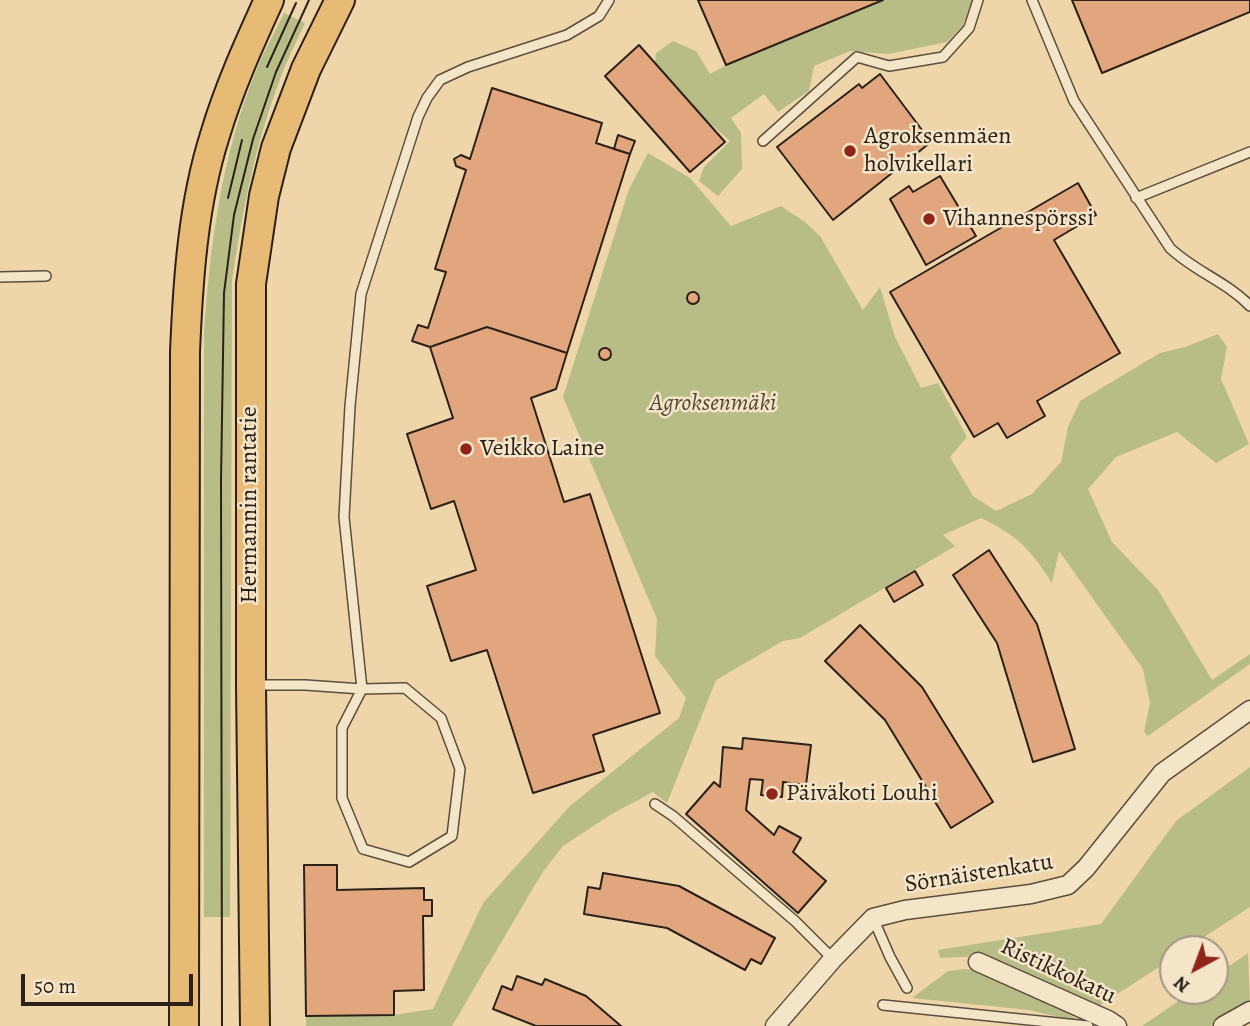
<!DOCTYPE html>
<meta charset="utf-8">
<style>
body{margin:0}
#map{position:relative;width:1250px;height:1026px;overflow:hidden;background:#eed5aa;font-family:Alegreya,serif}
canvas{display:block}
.north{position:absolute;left:1159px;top:935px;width:70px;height:70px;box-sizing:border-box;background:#f4e4c8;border:2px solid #a49682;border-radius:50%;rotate:221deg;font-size:19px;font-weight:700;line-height:28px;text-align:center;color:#2b2118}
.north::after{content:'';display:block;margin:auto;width:24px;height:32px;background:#8f2418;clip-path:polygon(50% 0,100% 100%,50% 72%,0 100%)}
.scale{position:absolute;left:21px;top:974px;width:172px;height:32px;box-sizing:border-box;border:4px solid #2b2118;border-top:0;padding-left:9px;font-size:21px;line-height:24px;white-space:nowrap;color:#2b2118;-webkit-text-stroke:5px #f4e4c8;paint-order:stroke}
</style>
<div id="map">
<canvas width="1250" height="1026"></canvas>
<div class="north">N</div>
<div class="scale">50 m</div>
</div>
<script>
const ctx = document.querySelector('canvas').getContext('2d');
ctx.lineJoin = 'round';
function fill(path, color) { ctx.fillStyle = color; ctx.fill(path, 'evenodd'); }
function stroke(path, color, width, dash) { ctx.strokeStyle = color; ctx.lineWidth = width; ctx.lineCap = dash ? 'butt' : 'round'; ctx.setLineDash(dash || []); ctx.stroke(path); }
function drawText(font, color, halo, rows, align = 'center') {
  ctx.font = font + ' Alegreya,serif'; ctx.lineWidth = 5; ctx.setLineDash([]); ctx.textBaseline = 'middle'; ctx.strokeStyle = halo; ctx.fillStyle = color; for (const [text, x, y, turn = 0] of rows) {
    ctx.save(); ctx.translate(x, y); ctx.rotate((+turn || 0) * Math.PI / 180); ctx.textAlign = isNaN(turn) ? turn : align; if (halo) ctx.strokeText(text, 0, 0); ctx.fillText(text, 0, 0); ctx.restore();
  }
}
const green = new Path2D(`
 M883 0H972L963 25 947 42 888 54 850 51 814 66 809 91 778 112 764 94 731 118 741 133 742 169 718 196 699 181 704 167 730 141 701 115 655 63 656 53 673 41 696 51 710 74 726 65Z
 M284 13 305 23C296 43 286 62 279 82 255 145 242 214 232 281L230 917H204V333C210 245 222 153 256 71 264 51 275 32 284 13Z
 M648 153 690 178 731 226 781 206 805 222 820 236 863 310 880 287 895 337 921 388 938 383 967 437 950 457 973 496 996 511 1032 494 1061 462 1068 427 1080 401 1160 353 1185 347 1218 334 1227 347 1221 379 1249 444 1216 463 1177 432 1116 457 1088 489 1112 542 1158 590 1212 680 1250 654V664L1148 736 1144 732 1150 703 1143 669 1059 551 1052 583C1031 550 1017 535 981 518L943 535 955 546 800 638 783 641 716 680 667 803 653 792 610 815 563 846 542 873 452 1026H306V1016L394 1015 433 1009 483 903 570 806 679 718 686 698 655 656 657 619 563 397 629 189Z
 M1250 767V907L1186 949H1173V958L1094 1009 983 956 940 958 938 950 1101 924 1176 821Z
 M1248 953 1250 1005 1210 1026H1142L1193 991H1215V976Z
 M966 969C1003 974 1050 1000 1080 1022L1029 1010 912 998 948 971Z`);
const building = new Path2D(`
 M698 0H883L726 65Z
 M1072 0H1250V12L1102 73Z
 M639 45 725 142 690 172 605 76Z
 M880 74 931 142 833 220 777 147 859 84 862 88Z
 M492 88 602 123 596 143 630 154 567 353 487 327 430 347 412 341 418 325 428 328 446 272 435 269 466 170 456 166 454 159 461 155 470 159Z
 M618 135 635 141 630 154 614 149Z
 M940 176 976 236 926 265 890 199 909 186 913 192Z
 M1078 183 1096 215 1054 240 1120 353 1037 401 1045 416 1007 438 998 423 974 437 890 292Z
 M687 298a6 6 0 1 1 12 0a6 6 0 1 1-12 0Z
 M487 327 567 353 556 389 531 398 564 502 590 494 660 713 593 735 604 771 533 793 487 650 451 661 427 586 476 570 454 501 431 509 407 434 453 418 430 347Z
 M599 354a6 6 0 1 1 12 0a6 6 0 1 1-12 0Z
 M989 550 1037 624 1075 749 1033 762 997 643 953 575Z
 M915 571 923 585 894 602 886 588Z
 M860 625 922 687 993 802 951 828 885 720 825 661Z
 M743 738 811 745 806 785 783 782 782 797 761 795 763 780 750 779 746 810 774 835 779 826 801 838 793 852 826 881 798 913 686 814 714 782 720 787 723 747 742 749Z
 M304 865H337V890L424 888V900H432V916H423L424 990 394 991V1015L306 1016Z
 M603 873 679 886 775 938 761 964 751 959 745 970 667 928 584 914 588 887 600 889Z
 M517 976 542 985 545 979 586 996 621 1026H536L493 1009 502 986 512 990Z`);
const lane = new Path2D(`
 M1032 0 1074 101 1170 248C1194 271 1227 282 1250 306
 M763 141 857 57 889 66 943 57 969 28 978 0
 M1136 198 1250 152
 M0 277 46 276
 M253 685H305L362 689 344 517 350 406 361 294 418 117 427 98 440 80 468 67 567 35 599 16 609 0
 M405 688 441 718 460 769 452 836 409 862 363 849 342 798V728L362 689Z
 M655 804 673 816 796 922 833 959
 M873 918 890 957 907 988
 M883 1005 1088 1026`);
const street = new Path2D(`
 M978 962 1108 1020 1117 1026
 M775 1026 833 959 873 918 905 910 1031 894 1068 885 1086 868 1162 773 1250 710
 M1223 1026 1250 1011`);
const primary = new Path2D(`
 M184 1026 185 352C188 280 193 204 215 135 229 88 249 44 269 0
 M255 1026 251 685V284L264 196 276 148 306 69 340 0`);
const tram = new Path2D(`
 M267 67 296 3
 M228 198 242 140
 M222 1026 221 481 224 293 234 215 253 139 276 72 309 0`);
const markers = [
 [850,151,7,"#8f2418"],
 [929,219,7,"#8f2418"],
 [466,449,7,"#8f2418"],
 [772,794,7,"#8f2418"]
];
const poiNames = [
 ["Agroksenmäen",864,137],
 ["holvikellari",864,165],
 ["Vihannespörssi",943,219],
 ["Veikko Laine",480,449],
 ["Päiväkoti Louhi",786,794]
];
const parkNames = [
 ["Agroksenmäki",713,404]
];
const streetNames = [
 ["Hermannin rantatie",250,505,-90],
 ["Sörnäistenkatu",979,874,-9],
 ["Ristikkokatu",1058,972,25]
];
fill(green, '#b8bd88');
fill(building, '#e2a67e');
stroke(building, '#2b2118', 2);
stroke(lane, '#5c4e3c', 12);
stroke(street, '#5c4e3c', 21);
stroke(primary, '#2b2118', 32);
stroke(lane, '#f4e4c8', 9);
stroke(street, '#f4e4c8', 18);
stroke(primary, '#e7ba75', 28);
stroke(tram, '#2b2118', 2);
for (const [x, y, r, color] of markers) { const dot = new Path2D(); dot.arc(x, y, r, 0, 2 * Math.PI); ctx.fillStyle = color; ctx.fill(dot); stroke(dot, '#f4e4c8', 2.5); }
drawText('24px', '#2b2118', '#f4e4c8', poiNames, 'left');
drawText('italic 24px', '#4e4834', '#f4e4c8', parkNames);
drawText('24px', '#2b2118', '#f4e4c8', streetNames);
</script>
